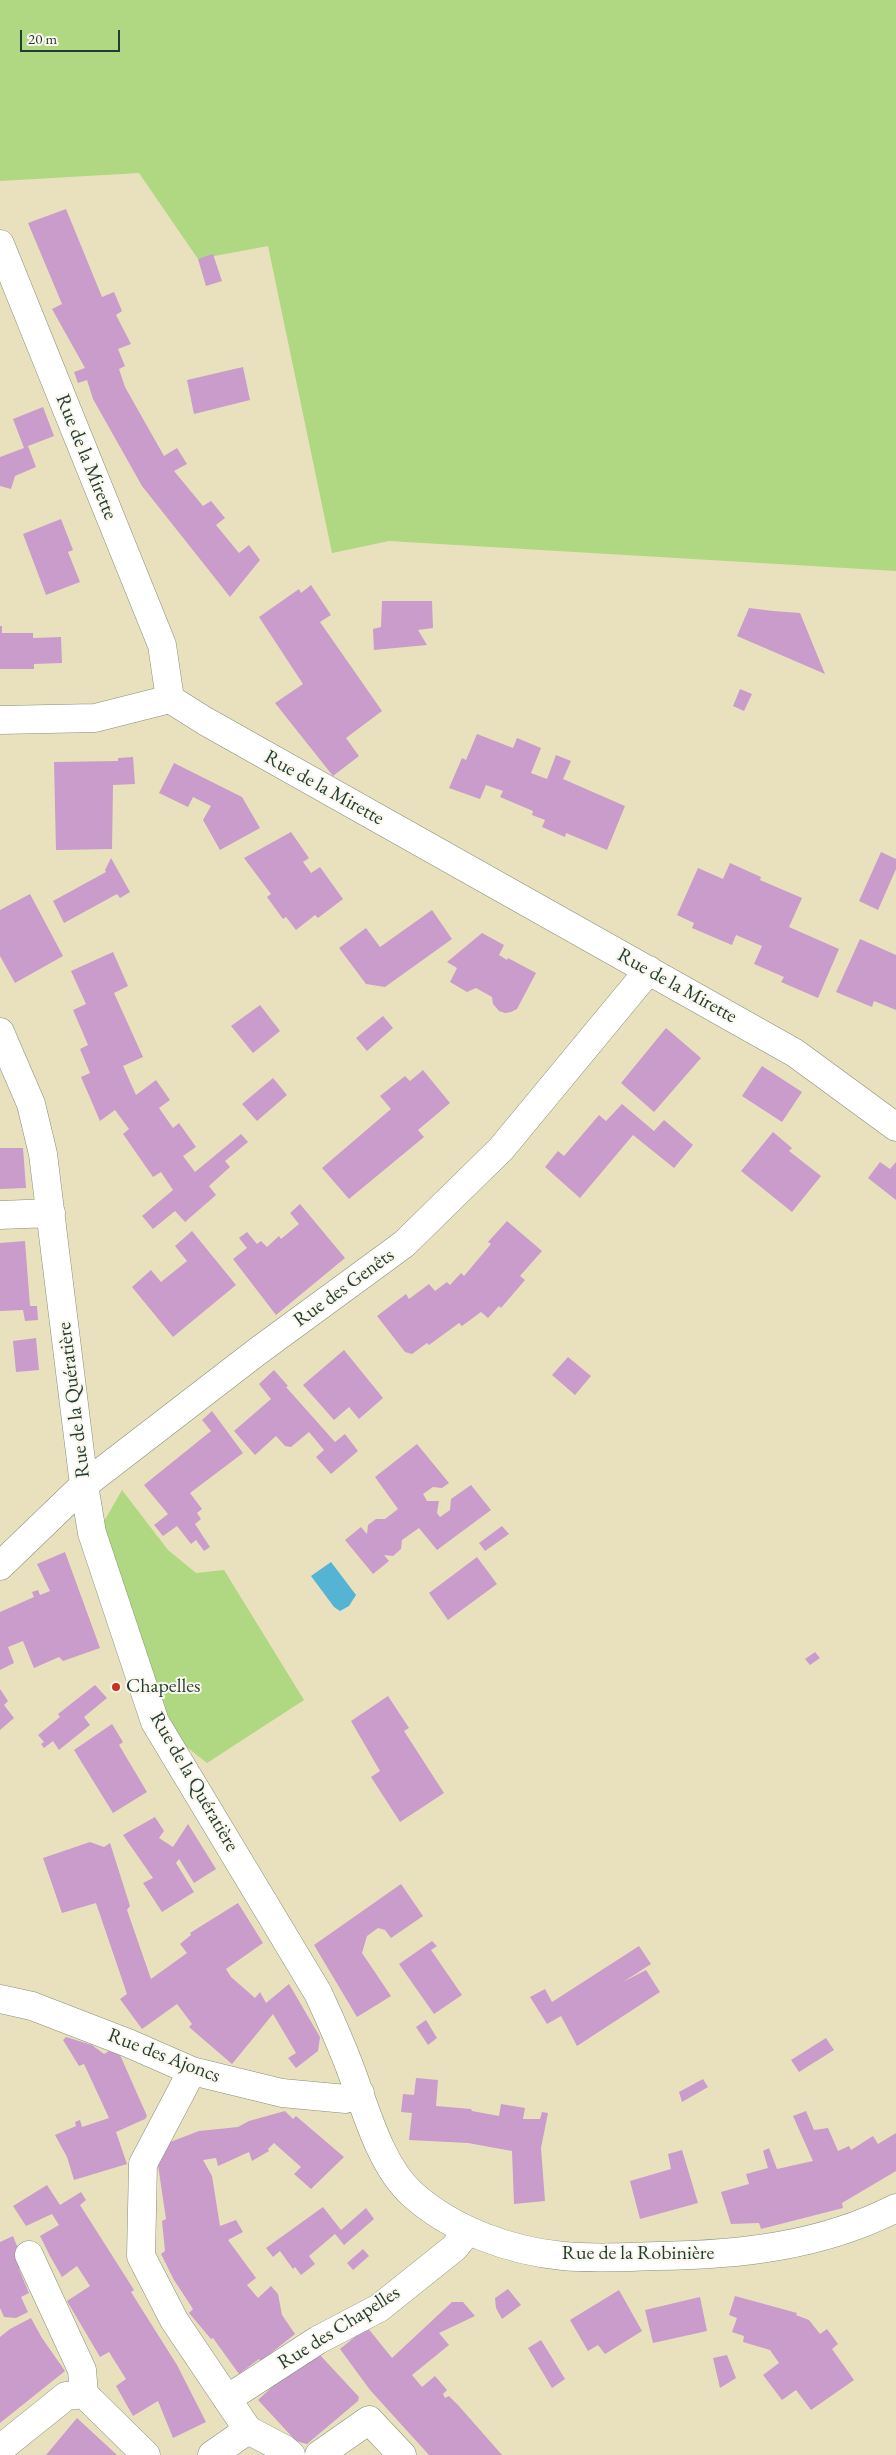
<!DOCTYPE html>
<meta charset="utf-8">
<style>
body{margin:0}
#map{position:relative;width:896px;height:2455px;overflow:hidden;background:#e9e1be;font-family:"EB Garamond",serif}
canvas{display:block}
.scale{position:absolute;left:20px;top:30px;width:100px;height:22px;box-sizing:border-box;border:2px solid #1f3d34;border-top:0;padding-left:6px;font-size:15px;line-height:18px;white-space:nowrap;color:#1f3d34;-webkit-text-stroke:4px #fbf7ec;paint-order:stroke}
</style>
<div id="map">
<canvas width="896" height="2455"></canvas>
<div class="scale">20 m</div>
</div>
<script>
const ctx = document.querySelector('canvas').getContext('2d');
ctx.lineJoin = 'round';
function fill(path, color) { ctx.fillStyle = color; ctx.fill(path, 'evenodd'); }
function stroke(path, color, width, dash) { ctx.strokeStyle = color; ctx.lineWidth = width; ctx.lineCap = dash ? 'butt' : 'round'; ctx.setLineDash(dash || []); ctx.stroke(path); }
function drawText(font, color, halo, rows, align = 'center') {
  ctx.font = font + ' "EB Garamond",serif'; ctx.lineWidth = 4; ctx.setLineDash([]); ctx.textBaseline = 'middle'; ctx.strokeStyle = halo; ctx.fillStyle = color; for (const [text, x, y, turn = 0] of rows) {
    ctx.save(); ctx.translate(x, y); ctx.rotate((+turn || 0) * Math.PI / 180); ctx.textAlign = isNaN(turn) ? turn : align; if (halo) ctx.strokeText(text, 0, 0); ctx.fillText(text, 0, 0); ctx.restore();
  }
}
const green = new Path2D(`
 M0 0H896V571L389 541 332 553 268 246 198 259 139 173 0 181Z
 M122 1490 168 1550 196 1573 224 1570 304 1700 207 1763 155 1722 94 1539Z`);
const water = new Path2D(`
 M331 1562 356 1595 349 1606 340 1611 334 1607 311 1576Z`);
const building = new Path2D(`
 M66 209 102 297 114 292 122 311 116 315 131 344 118 349 125 366 119 369 125 387 164 456 177 448 187 464 174 471 203 506 211 501 225 518 216 525 239 553 249 545 260 560 230 597 142 486 93 399 87 380 78 383 74 372 85 368 52 309 62 304 28 223Z
 M213 254 222 281 206 286 198 259Z
 M243 367 250 400 194 414 187 380Z
 M43 407 54 436 28 446 36 467 15 476 11 489 0 486V457L24 448 13 419Z
 M61 519 73 550 68 552 80 582 46 595 23 534Z
 M311 585 331 615 320 622 382 711 346 738 359 756 333 776 275 703 303 684 259 617 299 589 301 593Z
 M382 601H432L433 628 418 630 427 645 374 650 373 629 381 627Z
 M749 608 773 611 771 616 773 611 800 613 825 674 737 636Z
 M0 626H2V633H33V638L61 637 62 663 34 664V669H0Z
 M740 689 752 694 744 711 733 706Z
 M477 734 513 748 517 738 541 748 531 773 547 779 556 755 571 761 563 779 625 806 607 850 566 833 565 837 542 827 545 820 532 815 533 811 500 797 503 791 486 785 480 799 449 788 462 758 466 760Z
 M133 757 135 784 113 785 112 849 56 850 54 762 118 761V758Z
 M174 763 242 797 260 828 220 850 203 820 211 806 193 797 188 807 159 793Z
 M291 832 309 858 303 862 311 873 320 867 343 899 318 918 315 915 296 930 286 917 283 919 267 897 271 894 244 858Z
 M881 852 896 859V869L878 910 859 901Z
 M111 858 130 892 120 898 117 894 64 923 53 901 106 872 105 870Z
 M730 863 761 877 760 880 802 898 789 927 839 949 818 998 781 982 784 977 754 964 762 946 736 935 732 945 692 928 694 923 677 915 698 868 723 879Z
 M30 894 63 956 15 983 0 956V910Z
 M432 910 452 939 385 987 366 984 339 948 366 928 380 947Z
 M482 933 504 945 499 955 507 960 508 958 536 973 517 1009 511 1012 505 1013 499 1011 493 1004 492 997 476 988 467 992 450 982 457 968 447 962Z
 M860 939 896 955V1010L874 1001 872 1007 836 992Z
 M113 952 128 986 114 993 143 1057 123 1066 136 1095 156 1080 170 1100 159 1108 173 1128 179 1123 196 1147 183 1156 195 1172 241 1134 248 1142 225 1161 230 1167 209 1186 216 1195 185 1222 175 1211 153 1229 142 1216 173 1190 161 1172 153 1177 123 1134 129 1129 115 1110 100 1121 81 1077 90 1073 80 1049 88 1045 73 1010 86 1004 71 971Z
 M260 1005 280 1031 253 1053 231 1026Z
 M383 1016 393 1028 367 1051 356 1038Z
 M666 1028 701 1058 654 1112 621 1083Z
 M762 1066 802 1092 782 1122 742 1096Z
 M423 1070 450 1103 418 1130 424 1137 349 1199 322 1168 391 1109 380 1096 405 1076 410 1081Z
 M273 1078 287 1095 257 1121 242 1104Z
 M622 1104 654 1131 664 1120 693 1145 674 1168 633 1135 580 1198 545 1167 558 1151 564 1156 599 1115 606 1121Z
 M773 1132 792 1148 789 1151 821 1176 792 1212 741 1171Z
 M0 1148H23L26 1188 0 1189Z
 M880 1162 890 1169 896 1162V1200L868 1178Z
 M300 1204 345 1258 276 1315 233 1259 247 1248 239 1238 247 1232 257 1244 261 1241 267 1247 279 1236 281 1239 299 1224 290 1213Z
 M507 1221 542 1251 520 1276 525 1280 501 1308 499 1306 488 1318 481 1312 462 1326 459 1323 429 1345 427 1343 412 1354 405 1352 377 1316 406 1294 409 1299 429 1284 435 1291 447 1282 450 1285 461 1273 464 1276 491 1244 488 1242Z
 M192 1231 236 1285 173 1337 132 1287 151 1270 161 1282 187 1261 175 1246Z
 M25 1241 30 1306H37L38 1320 25 1321 23 1310 0 1311V1243Z
 M36 1338 39 1370 16 1372 13 1341Z
 M344 1350 383 1398 359 1419 349 1407 334 1420 303 1385Z
 M568 1357 591 1376 575 1395 552 1375Z
 M274 1370 288 1386 286 1387 335 1442 345 1434 358 1451 331 1474 316 1457 324 1450 309 1432 291 1447 285 1446 276 1436 255 1455 234 1431 271 1399 259 1384Z
 M212 1411 243 1453 190 1493 202 1509 197 1513 201 1519 195 1524 210 1547 204 1551 196 1540 191 1544 177 1526 163 1536 154 1525 168 1514 144 1485 211 1431 202 1420Z
 M417 1444 449 1483 442 1488 433 1487 423 1494 427 1501H439L437 1513 440 1517 450 1510 451 1499 471 1485 491 1510 437 1550 419 1528 402 1540 401 1549 393 1556 384 1555 389 1561 373 1574 345 1540 361 1527 367 1534 368 1525 376 1519H385L398 1509 375 1477Z
 M502 1526 509 1534 485 1551 479 1543Z
 M65 1552 100 1648 63 1661 59 1657 34 1668 23 1641 8 1647 14 1663 0 1670V1612L34 1597 32 1592 38 1590 40 1595 50 1591 37 1564Z
 M477 1557 497 1584 448 1620 429 1593Z
 M815 1652 820 1658 810 1665 805 1659Z
 M95 1685 107 1698 84 1717 90 1725 59 1750 53 1741 44 1748 41 1744 44 1742 38 1735 60 1717 58 1714Z
 M0 1689 8 1701 4 1705 14 1718 0 1730Z
 M388 1696 409 1728 404 1731 444 1793 400 1822 371 1777 380 1771 351 1721Z
 M112 1724 123 1742 119 1745 147 1792 113 1813 74 1750Z
 M155 1817 164 1831 159 1838 173 1847 188 1824 216 1869 194 1883 179 1859 176 1863 194 1892 162 1912 143 1883 153 1878 123 1835Z
 M90 1842 104 1847 110 1843 130 1906 127 1910 151 1979 187 1953 180 1944 191 1935 190 1933 238 1903 263 1943 226 1969 231 1977 255 1998 260 1992 266 2003 289 1984 320 2037 318 2051 296 2068 288 2058 296 2053 273 2014 232 2064 189 2027 192 2024 177 2004 142 2029 120 1999 127 1994 96 1903 62 1913 43 1858Z
 M401 1884 423 1916 391 1938 385 1930 378 1928 367 1936 362 1953 391 1996 357 2017 314 1945Z
 M432 1941 437 1946 431 1950 462 1995 434 2014 399 1964Z
 M639 1946 651 1964 623 1982 646 1970 660 1992 577 2046 561 2016 547 2024 530 1997 545 1989 552 2002Z
 M426 2020 437 2038 428 2045 416 2027Z
 M66 2037 92 2045 104 2054 109 2051 120 2055 147 2116 145 2119 116 2132 127 2164 74 2180 67 2157 55 2135 76 2126 75 2122 80 2120 82 2127 109 2118 84 2064 79 2066 63 2040Z
 M826 2038 834 2050 799 2072 791 2060Z
 M416 2078 438 2080 436 2106 471 2109 472 2111 499 2116 501 2104 525 2108 523 2119H540L542 2112 548 2113 541 2148 545 2201 514 2204 512 2151 468 2143 409 2140 412 2113 401 2112 403 2094 414 2095Z
 M703 2079 708 2087 682 2102 679 2092Z
 M285 2111 293 2119 296 2116 344 2157 311 2189 294 2174 301 2167 274 2143 268 2149 269 2151 252 2161 249 2152 218 2166 216 2158 203 2160 212 2176 220 2226 236 2220 243 2232 228 2240 256 2278 247 2285 258 2298 271 2286 278 2294 282 2315 295 2334 261 2361 259 2359 239 2374 213 2338 211 2339 189 2313 193 2309 174 2280 161 2254 165 2251 162 2221 166 2219 158 2165 165 2144 199 2131 238 2127 249 2121Z
 M806 2111 814 2130 828 2128 838 2151 849 2146 851 2150 873 2136 878 2144 896 2133V2171L842 2203 843 2208 761 2229 759 2223 731 2224 721 2192 749 2184 746 2174 768 2168 763 2151 769 2148 777 2169 813 2161 793 2116Z
 M682 2150 698 2203 640 2219 630 2181 671 2169 668 2154Z
 M47 2185 60 2205 81 2192 86 2200 80 2205 134 2290 131 2292 177 2365 206 2422 173 2438 158 2401 133 2416 116 2386 126 2379 109 2352 100 2357 67 2301 90 2286 77 2266 62 2277 50 2256 40 2236 59 2225 52 2214 26 2226 13 2206Z
 M323 2207 341 2230 366 2208 374 2219 344 2245 335 2234 309 2256 315 2264 301 2275 295 2267 293 2269 280 2251 273 2257 266 2248Z
 M13 2236 25 2266 19 2269 29 2293 21 2297 28 2312 16 2318 4 2317 0 2308V2242Z
 M363 2249 369 2256 353 2270 347 2263Z
 M508 2289 521 2305 502 2319 496 2308 495 2298Z
 M619 2290 642 2331 605 2354 598 2345 588 2351 570 2320Z
 M735 2296 797 2313 796 2315 809 2320 820 2334 827 2329 838 2344 832 2349 854 2380 811 2410 796 2390 782 2400 763 2375 779 2363 770 2350 743 2342 744 2336 732 2332 737 2318 729 2315Z
 M700 2297 707 2331 653 2343 645 2310Z
 M452 2302H463L475 2316 439 2333 449 2345 412 2375 422 2387 435 2376 447 2390 443 2394 445 2398 449 2396 458 2405 502 2455H429L370 2390 340 2349 367 2327 392 2358Z
 M31 2318 42 2338 65 2371 0 2423V2337L10 2329Z
 M541 2340 565 2379 552 2388 528 2348Z
 M320 2355 359 2397 358 2401 307 2444 296 2441 258 2400 286 2374Z
 M727 2355 736 2378 720 2388 713 2358Z
 M77 2418 117 2455H46Z`);
const street = new Path2D(`
 M0 244 162 645 170 699 205 721 795 1053 896 1127
 M0 720 95 718 170 699
 M0 1032 31 1104 43 1154 84 1485 92 1533 155 1722 318 1993C330 2019 342 2046 352 2073 366 2111 381 2166 412 2194 452 2230 510 2251 563 2256 594 2259 626 2257 657 2256 739 2255 822 2246 896 2208
 M0 1215 51 1213
 M0 1566 84 1485 258 1351 404 1244 501 1149 649 970
 M0 1999 32 2006 128 2043 192 2071 282 2093 346 2099 360 2093
 M192 2071 143 2164 141 2256 174 2320 248 2430 212 2455
 M29 2255 82 2370 84 2394
 M227 2399 318 2340 379 2308 454 2248 468 2231
 M248 2430 284 2449 291 2455
 M0 2449 66 2396 84 2394 146 2455
 M319 2455 369 2420 402 2455`);
const markers = [
 [116,1687,5,"#c8321e"]
];
const streetNames = [
 ["Rue de la Mirette",86,457,68],
 ["Rue de la Mirette",324,788,29],
 ["Rue de la Mirette",677,986,29],
 ["Rue des Genêts",344,1288,-36],
 ["Rue de la Quératière",74,1400,-97],
 ["Rue de la Quératière",194,1782,60],
 ["Rue des Ajoncs",164,2056,21],
 ["Rue de la Robinière",638,2254],
 ["Rue des Chapelles",339,2328,-32]
];
const poiNames = [
 ["Chapelles",126,1687]
];
fill(green, '#b0d781');
fill(water, '#55b3d3');
fill(building, '#c99ccb');
stroke(street, '#848f79', 29);
stroke(street, '#fff', 28);
for (const [x, y, r, color] of markers) { const dot = new Path2D(); dot.arc(x, y, r, 0, 2 * Math.PI); ctx.fillStyle = color; ctx.fill(dot); stroke(dot, '#fbf7ec', 2); }
drawText('20px', '#1f3d34', '#fbf7ec', streetNames);
drawText('20px', '#1f3d34', '#fbf7ec', poiNames, 'left');
</script>
